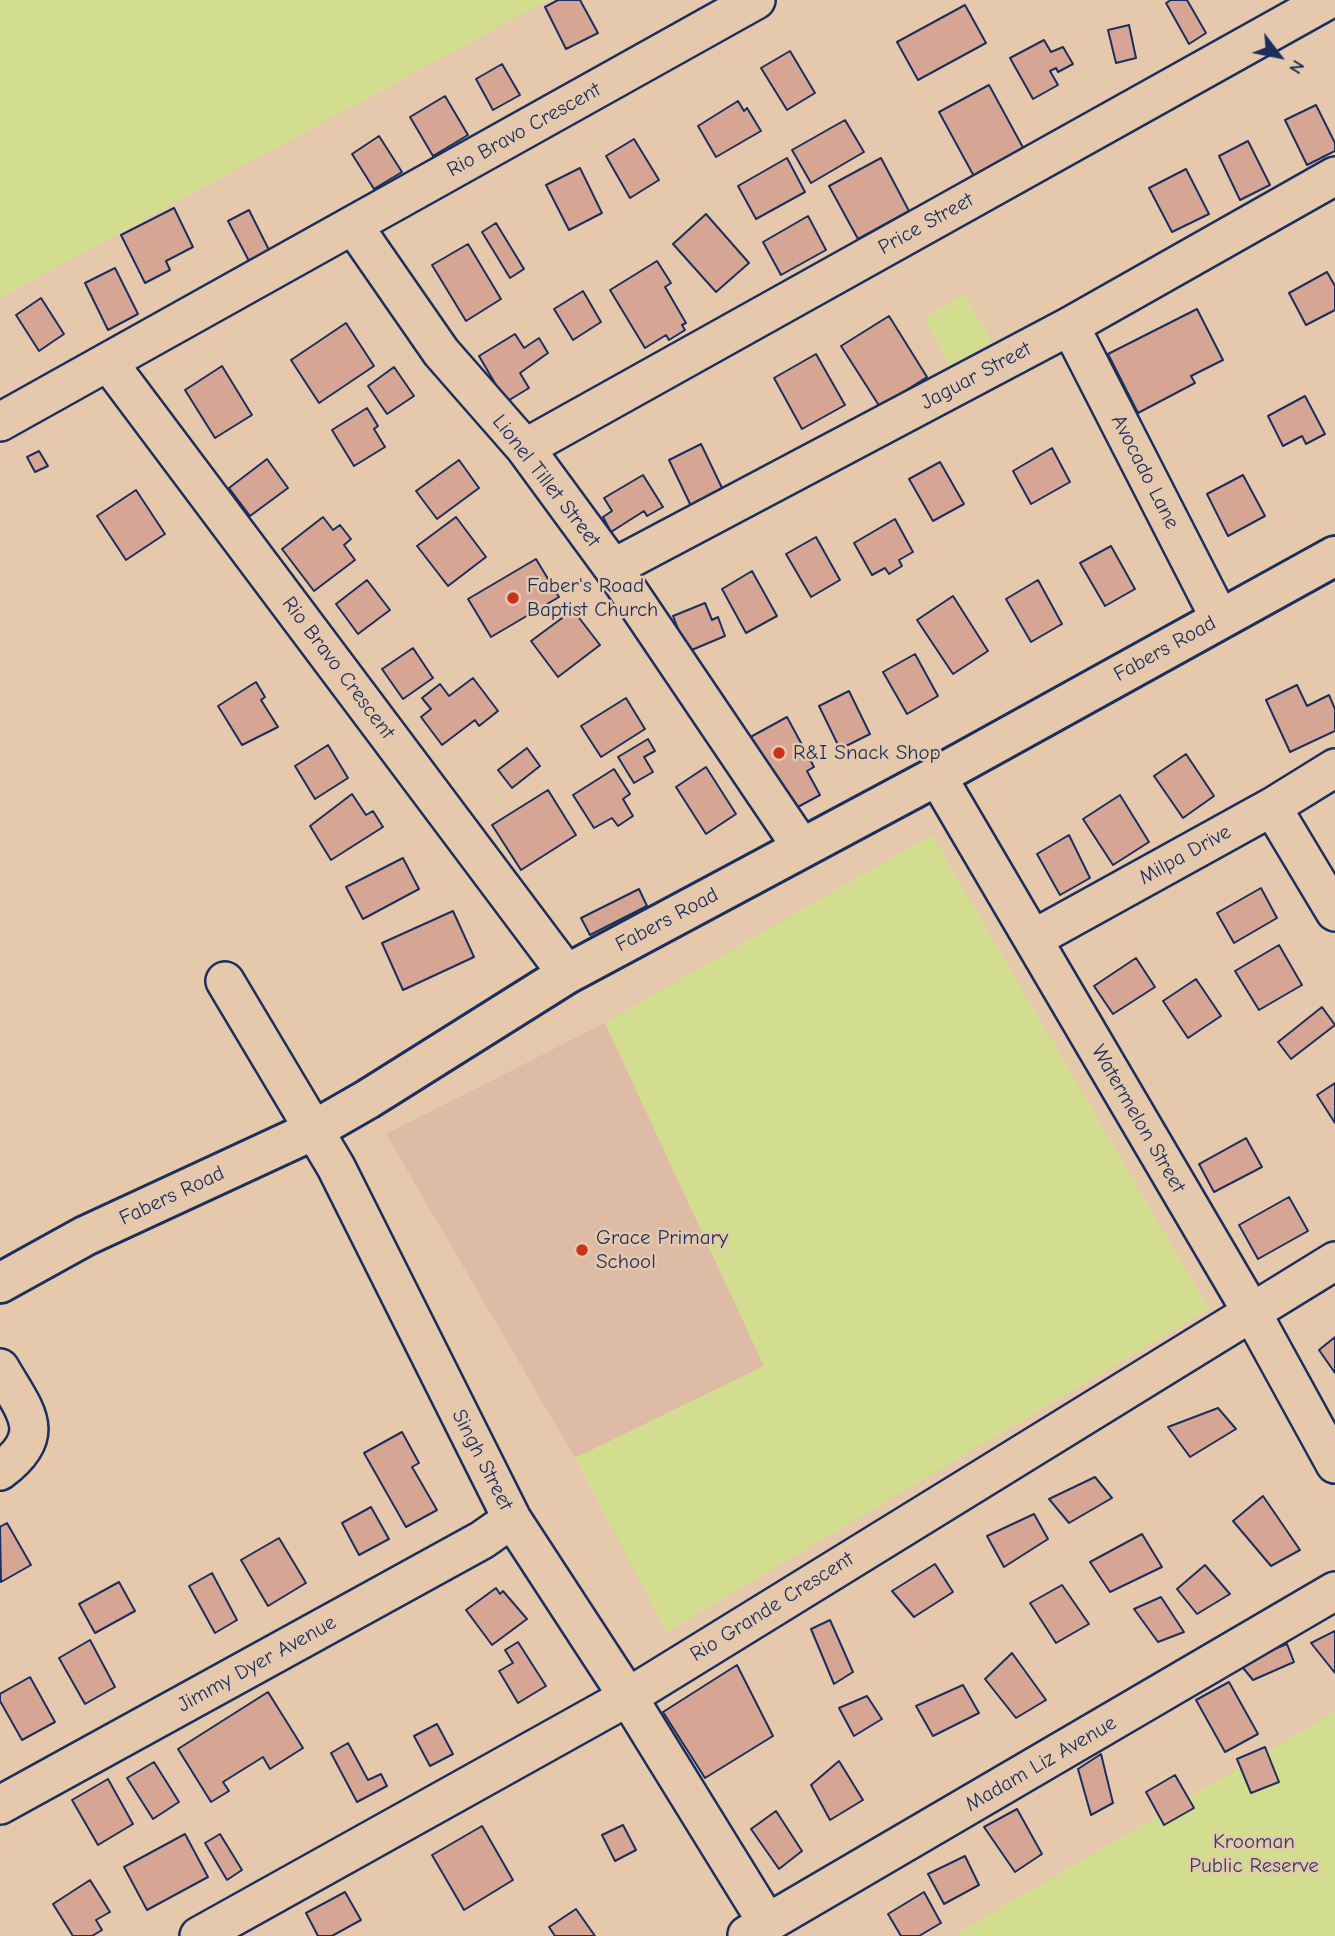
<!DOCTYPE html>
<style>
body{margin:0}
#map{position:relative;width:1335px;height:1936px;overflow:hidden;background:#e6c9ad;font-family:"Comic Neue",sans-serif}
canvas{display:block}
.north{position:absolute;left:1244px;top:21px;width:70px;height:70px;-webkit-text-stroke:5px #e6c9ad;paint-order:stroke;rotate:122deg;font-size:19px;font-weight:700;line-height:28px;text-align:center;color:#1b2f5e}
.north::after{content:'';display:block;margin:auto;width:24px;height:32px;background:#1b2f5e;clip-path:polygon(50% 0,100% 100%,50% 72%,0 100%)}
</style>
<div id="map">
<canvas width="1335" height="1936"></canvas>
<div class="north">N</div>
</div>
<script>
const ctx = document.querySelector('canvas').getContext('2d');
ctx.lineJoin = 'round';
function fill(path, color) { ctx.fillStyle = color; ctx.fill(path, 'evenodd'); }
function stroke(path, color, width, dash) { ctx.strokeStyle = color; ctx.lineWidth = width; ctx.lineCap = dash ? 'butt' : 'round'; ctx.setLineDash(dash || []); ctx.stroke(path); }
function drawText(font, color, halo, rows, align = 'center') {
  ctx.font = font + ' "Comic Neue",sans-serif'; ctx.lineWidth = 5; ctx.setLineDash([]); ctx.textBaseline = 'middle'; ctx.strokeStyle = halo; ctx.fillStyle = color; for (const [text, x, y, turn = 0] of rows) {
    ctx.save(); ctx.translate(x, y); ctx.rotate((+turn || 0) * Math.PI / 180); ctx.textAlign = isNaN(turn) ? turn : align; if (halo) ctx.strokeText(text, 0, 0); ctx.fillText(text, 0, 0); ctx.restore();
  }
}
const built = new Path2D(`
 M605 1023 764 1366 575 1458 386 1134Z`);
const green = new Path2D(`
 M0 0H548L0 298Z
 M965 294 992 342 950 366 924 318Z
 M932 835 1209 1309 667 1632 575 1458 764 1366 605 1023Z
 M1335 1712V1936H953Z`);
const building = new Path2D(`
 M558 0H580L598 33 566 49 545 7Z
 M1171 0H1187L1206 33 1189 44 1166 3Z
 M965 5 986 43 918 80 897 42Z
 M1129 25 1136 58 1116 63 1108 30Z
 M1044 40 1051 52 1063 47 1073 64 1058 72 1056 68 1050 71 1058 85 1033 99 1010 58Z
 M790 51 815 93 787 110 761 68Z
 M502 64 520 95 493 110 476 79Z
 M989 85 1026 153 976 180 939 112Z
 M445 96 468 135 433 156 410 117Z
 M738 101 744 111 747 108 761 131 716 157 698 126Z
 M1316 105 1335 143V151L1307 165 1285 120Z
 M845 120 864 152 811 183 792 150Z
 M379 136 402 172 374 189 352 154Z
 M634 139 659 180 630 198 606 156Z
 M1248 141 1270 185 1240 200 1219 156Z
 M787 158 805 192 756 219 738 186Z
 M881 158 909 211 858 239 829 186Z
 M580 168 602 213 569 230 546 185Z
 M1186 169 1209 214 1172 232 1149 188Z
 M174 208 193 247 166 261 170 270 145 283 121 235Z
 M249 210 269 250 249 261 228 221Z
 M706 214 749 263 716 292 673 244Z
 M808 216 826 250 781 275 763 242Z
 M496 223 524 269 510 278 482 232Z
 M468 244 501 299 466 321 432 265Z
 M657 261 671 283 665 287 686 323 682 325 685 330 669 340 666 335 645 348 610 290Z
 M115 268 138 314 108 330 85 283Z
 M1327 272 1335 286V310L1306 325 1289 293Z
 M583 291 601 322 573 340 554 309Z
 M41 298 64 334 39 351 16 315Z
 M1197 309 1223 360 1191 376 1195 383 1138 413 1108 354Z
 M889 316 927 377 880 407 841 346Z
 M346 323 374 366 319 403 291 360Z
 M515 334 524 348 539 338 548 353 520 373 529 388 506 402 479 356Z
 M816 354 845 405 802 429 774 378Z
 M222 366 252 415 215 438 185 390Z
 M394 367 414 396 387 414 368 386Z
 M1305 396 1325 434 1306 444 1302 436 1283 446 1268 416Z
 M367 408 378 426 374 429 385 447 354 466 332 430Z
 M701 444 723 490 691 506 669 460Z
 M1052 448 1070 482 1031 504 1013 471Z
 M39 451 48 466 35 472 27 457Z
 M267 459 288 488 250 516 229 488Z
 M459 460 479 488 437 519 416 491Z
 M940 462 964 504 933 521 909 479Z
 M643 475 663 507 647 516 644 511 611 532 603 517 612 511 604 498Z
 M1243 475 1265 516 1228 536 1207 494Z
 M136 490 165 534 126 560 97 516Z
 M323 517 333 530 340 525 351 539 344 545 355 560 314 591 282 549Z
 M456 517 486 557 448 586 417 546Z
 M895 519 913 552 899 560 902 566 889 574 885 568 872 575 854 543Z
 M816 537 840 580 811 597 786 554Z
 M1111 546 1135 589 1105 606 1080 563Z
 M536 559 559 597 491 637 468 599Z
 M752 571 777 616 746 633 722 589Z
 M367 580 390 610 358 634 336 604Z
 M1038 580 1062 624 1031 642 1006 599Z
 M953 596 988 651 953 674 917 620Z
 M705 603 712 620 718 617 725 636 687 652 673 616Z
 M573 610 600 645 558 677 531 641Z
 M413 648 433 678 403 699 382 669Z
 M915 654 938 696 907 714 883 672Z
 M473 678 498 711 479 726 475 720 442 745 421 717 431 709 422 698 440 684 449 696Z
 M256 682 265 697 261 700 278 727 242 745 218 706Z
 M1297 685 1307 706 1329 695 1335 709V731L1290 752 1266 700Z
 M849 691 870 734 840 749 819 706Z
 M626 698 645 729 601 757 581 726Z
 M787 717 814 767 807 771 820 795 785 814 745 740Z
 M648 739 655 751 644 757 653 772 634 783 618 757Z
 M328 745 348 778 315 799 295 766Z
 M527 748 540 766 512 788 498 770Z
 M1186 754 1214 796 1183 818 1154 776Z
 M706 767 736 814 706 834 676 787Z
 M614 769 630 794 623 799 633 816 618 826 612 818 594 828 573 795Z
 M548 790 576 835 521 870 492 825Z
 M352 794 366 815 373 811 383 827 331 860 310 826Z
 M1120 795 1149 842 1113 865 1083 819Z
 M1069 835 1090 878 1060 895 1037 854Z
 M403 858 419 889 363 919 346 887Z
 M1261 888 1277 918 1234 943 1217 913Z
 M639 889 647 906 590 935 581 918Z
 M453 911 474 957 403 990 382 943Z
 M1279 945 1302 985 1259 1010 1235 971Z
 M1136 958 1155 987 1113 1014 1094 986Z
 M1196 979 1221 1016 1188 1038 1163 1001Z
 M1322 1007 1335 1025 1291 1059 1278 1042Z
 M1335 1083V1123L1317 1095Z
 M1246 1138 1262 1167 1214 1192 1199 1164Z
 M1289 1197 1308 1231 1258 1259 1239 1225Z
 M1335 1337V1373L1319 1350Z
 M1218 1408 1236 1429 1190 1457 1168 1427Z
 M402 1432 419 1463 412 1467 437 1510 406 1527 364 1453Z
 M1095 1477 1112 1498 1069 1523 1049 1499Z
 M1263 1496 1300 1550 1271 1566 1233 1521Z
 M371 1507 389 1539 359 1555 342 1523Z
 M1034 1514 1048 1539 1004 1567 987 1536Z
 M7 1523 31 1565 1 1582 0 1527Z
 M1142 1534 1162 1567 1110 1592 1090 1562Z
 M279 1538 306 1583 268 1606 241 1560Z
 M935 1564 953 1592 914 1617 892 1591Z
 M1205 1565 1230 1594 1197 1614 1177 1589Z
 M212 1573 237 1620 215 1633 189 1586Z
 M119 1582 135 1611 95 1633 79 1604Z
 M1062 1585 1089 1624 1056 1643 1030 1603Z
 M496 1588 500 1594 503 1591 527 1619 492 1645 466 1610Z
 M1161 1597 1184 1632 1158 1642 1134 1609Z
 M830 1620 853 1672 834 1684 811 1629Z
 M1335 1631V1673L1311 1643Z
 M90 1640 115 1687 85 1704 59 1658Z
 M518 1642 546 1686 518 1703 499 1671 513 1663 505 1650Z
 M1287 1644 1294 1662 1253 1680 1239 1663Z
 M1012 1653 1046 1700 1016 1718 985 1679Z
 M737 1665 773 1736 705 1778 663 1712Z
 M30 1677 55 1722 22 1740 0 1701V1694Z
 M1229 1682 1258 1734 1225 1752 1196 1700Z
 M963 1685 979 1713 933 1736 916 1706Z
 M268 1692 303 1748 270 1769 263 1757 223 1782 229 1791 211 1802 178 1749Z
 M867 1696 882 1719 854 1736 839 1708Z
 M437 1724 453 1754 430 1766 414 1736Z
 M348 1743 368 1780 381 1774 387 1786 357 1802 331 1753Z
 M1265 1747 1279 1782 1251 1793 1237 1759Z
 M1101 1754 1113 1803 1091 1815 1078 1769Z
 M839 1761 863 1800 830 1820 811 1785Z
 M154 1762 179 1802 153 1819 127 1778Z
 M1175 1775 1194 1808 1164 1825 1146 1792Z
 M108 1779 133 1824 98 1845 72 1800Z
 M1017 1809 1042 1854 1015 1872 984 1827Z
 M776 1811 802 1851 779 1869 751 1829Z
 M623 1825 636 1850 615 1861 602 1835Z
 M482 1826 513 1880 464 1910 432 1855Z
 M185 1834 208 1877 147 1910 124 1867Z
 M220 1834 242 1870 227 1880 205 1843Z
 M965 1856 979 1885 944 1904 928 1874Z
 M90 1880 110 1912 96 1920 102 1930 92 1936H73L53 1904Z
 M345 1892 361 1920 332 1936H318L306 1913Z
 M924 1892 941 1923 919 1936H901L888 1914Z
 M576 1909 595 1936H555L549 1927Z`);
const minor = new Path2D(`
 M353 225 441 352 525 448 613 568 802 848
 M1070 326 1220 619
 M108 362 567 974
 M0 422 756 0
 M525 448 1328 0
 M613 568 1070 326 1335 176
 M937 776 1251 1311 1335 1464
 M1272 807 1335 912
 M1033 939 1272 807 1335 768
 M225 981 336 1167 512 1519 628 1697 768 1924
 M0 1368C25 1412 50 1434 0 1471
 M0 1805 482 1540 512 1519
 M747 1935 1335 1591
 M199 1936 628 1697 1335 1261`);
const secondary = new Path2D(`
 M0 1283 85 1236 314 1130 368 1099 567 974 937 776 1335 556`);
const markers = [
 [513,598,7,"#c8321e"],
 [779,753,7,"#c8321e"],
 [582,1250,7,"#c8321e"]
];
const streetNames = [
 ["Rio Bravo Crescent",524,130,-29],
 ["Price Street",926,224,-29],
 ["Jaguar Street",976,376,-28],
 ["Avocado Lane",1145,472,63],
 ["Lionel Tillet Street",546,481,52],
 ["Fabers Road",1165,649,-29],
 ["Rio Bravo Crescent",338,668,53],
 ["Milpa Drive",1185,855,-29],
 ["Fabers Road",667,920,-28],
 ["Watermelon Street",1138,1119,60],
 ["Fabers Road",172,1196,-25],
 ["Singh Street",482,1460,63],
 ["Rio Grande Crescent",772,1607,-32],
 ["Jimmy Dyer Avenue",257,1664,-29],
 ["Madam Liz Avenue",1041,1764,-30]
];
const poiNames = [
 ["Faber's Road",527,586],
 ["Baptist Church",527,610],
 ["R&I Snack Shop",793,753],
 ["Grace Primary",596,1238],
 ["School",596,1262]
];
const parkNames = [
 ["Krooman",1254,1842],
 ["Public Reserve",1254,1866]
];
fill(built, '#ddbba5');
fill(green, '#d2dd90');
fill(building, '#d6a594');
stroke(building, '#1b2f5e', 2);
stroke(minor, '#1b2f5e', 42);
stroke(secondary, '#1b2f5e', 44);
stroke(minor, '#e6c9ad', 37);
stroke(secondary, '#e6c9ad', 38);
for (const [x, y, r, color] of markers) { const dot = new Path2D(); dot.arc(x, y, r, 0, 2 * Math.PI); ctx.fillStyle = color; ctx.fill(dot); stroke(dot, '#e6c9ad', 2.5); }
drawText('21px', '#1b2f5e', '#e6c9ad', streetNames);
drawText('21px', '#1b2f5e', '#e6c9ad', poiNames, 'left');
drawText('21px', '#2d4063', '#e6c9ad', parkNames);
</script>
